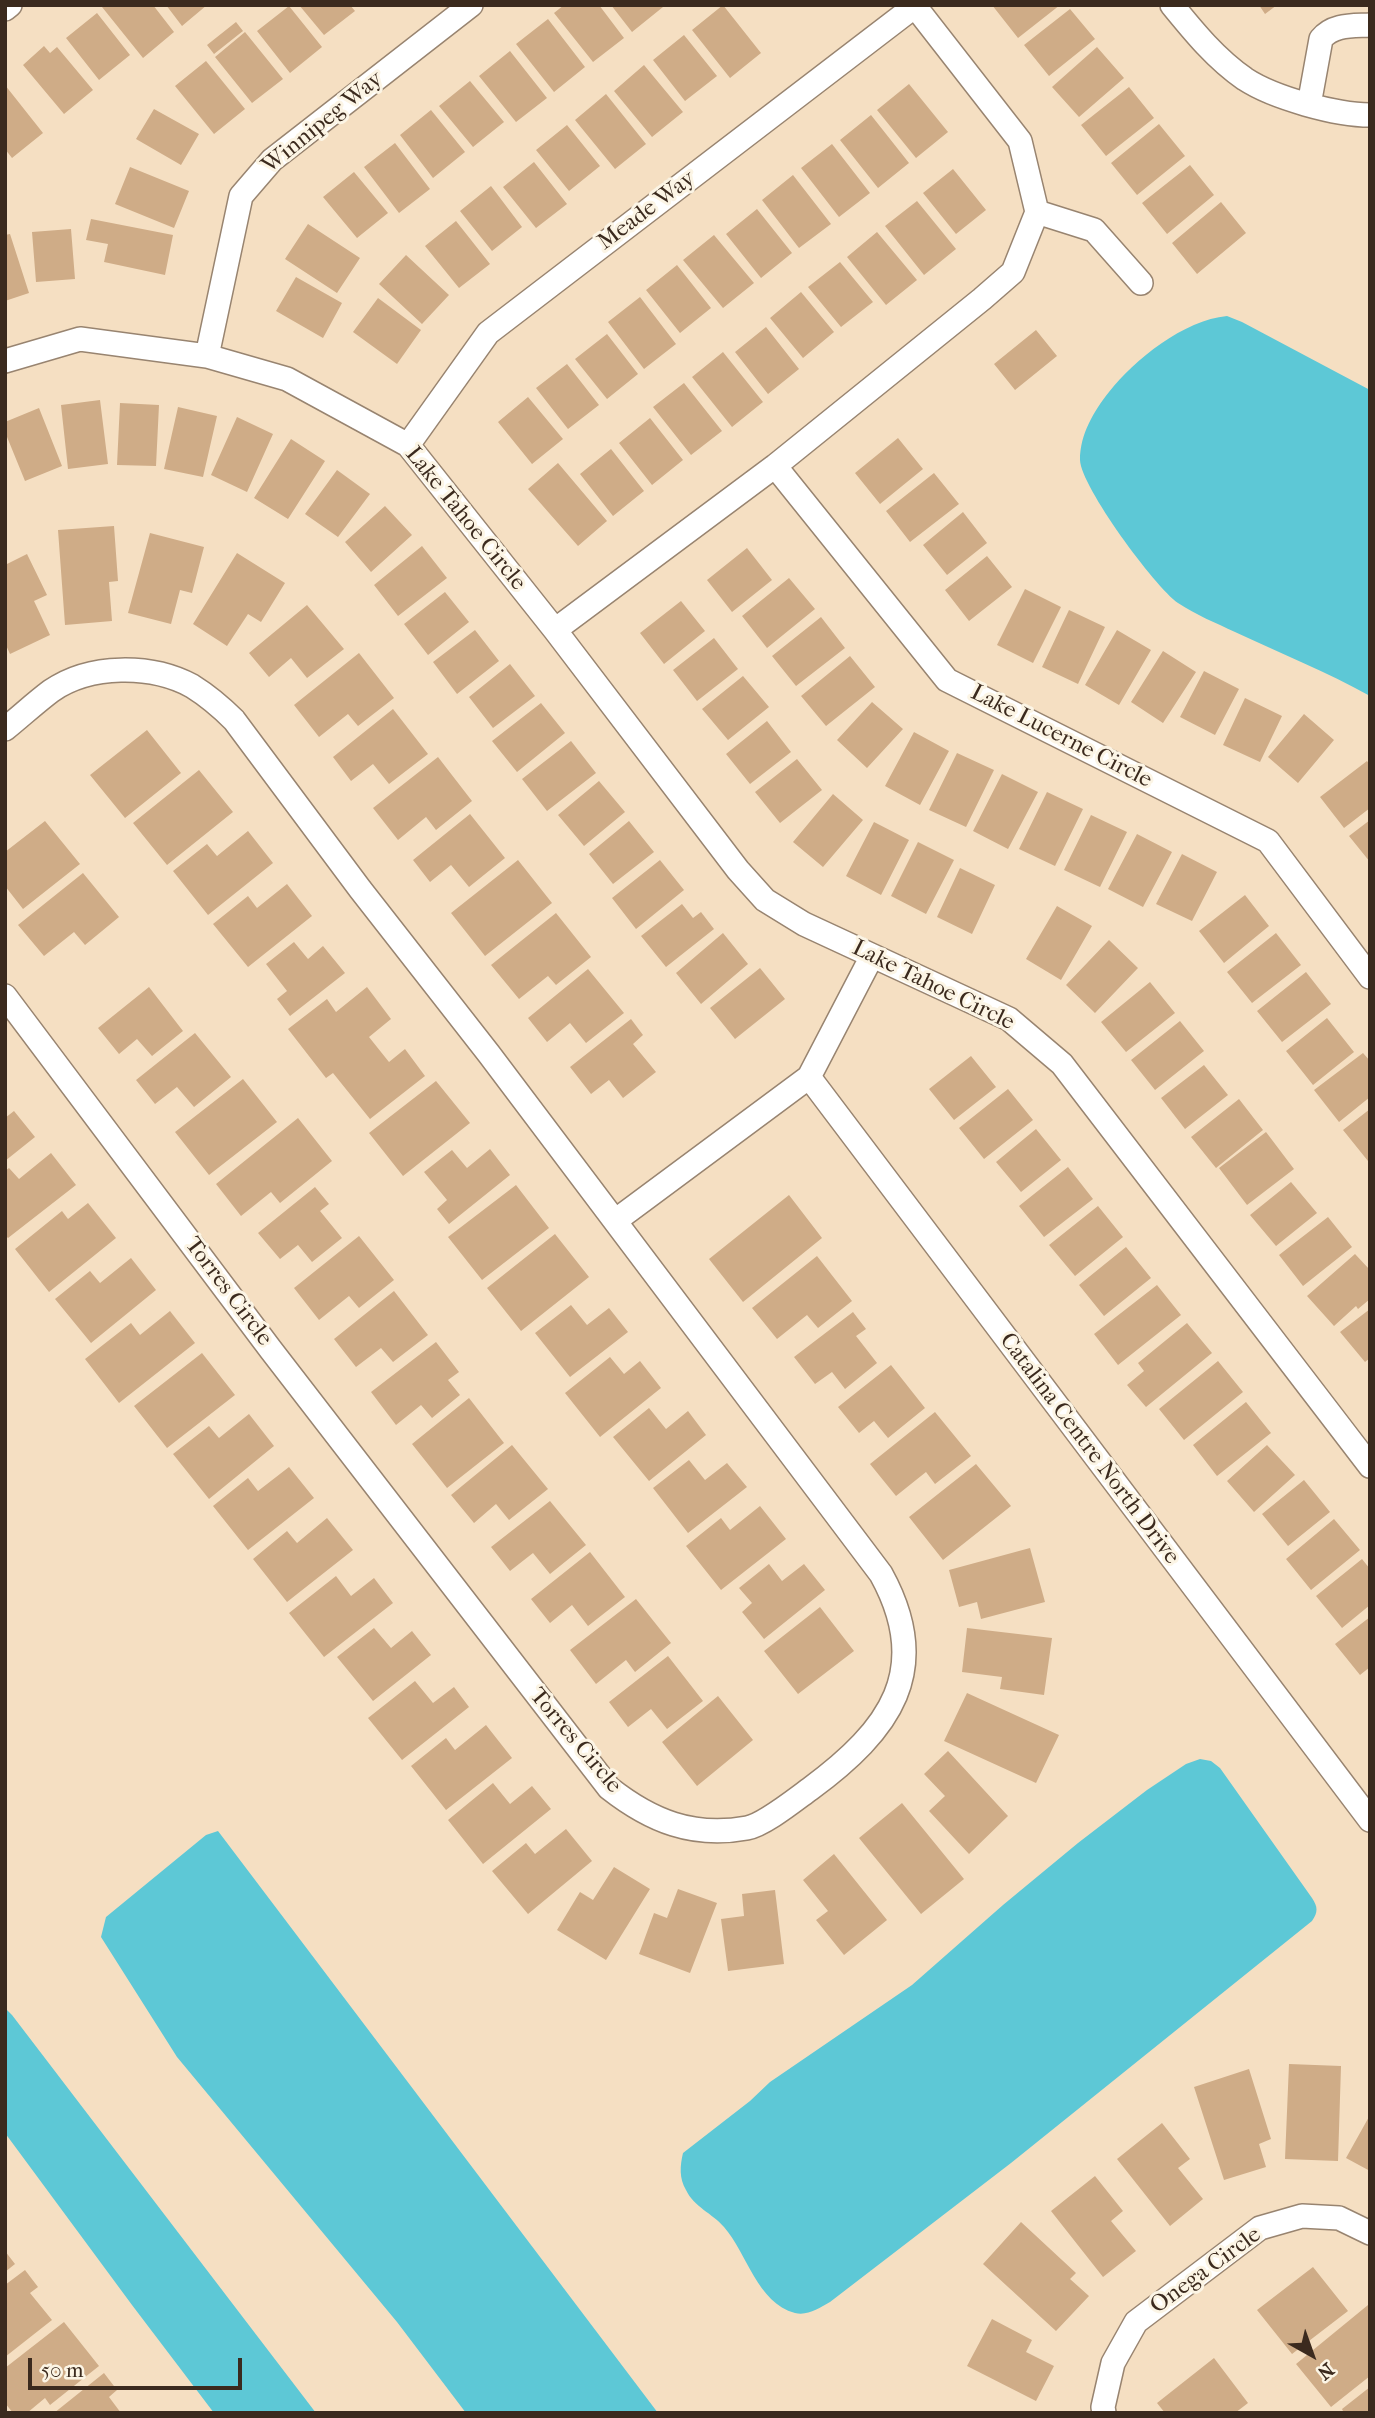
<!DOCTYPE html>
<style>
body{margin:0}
#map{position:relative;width:1375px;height:2418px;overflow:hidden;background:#f5dfc2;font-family:"IM FELL French Canon",serif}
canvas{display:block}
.frame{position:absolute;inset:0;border:7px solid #3b2a1e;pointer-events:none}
.north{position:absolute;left:1277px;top:2320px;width:70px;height:70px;-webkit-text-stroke:5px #fcf5e5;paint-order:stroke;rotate:140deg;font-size:19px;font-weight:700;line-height:28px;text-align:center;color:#3b2a1e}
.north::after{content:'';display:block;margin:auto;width:24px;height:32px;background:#3b2a1e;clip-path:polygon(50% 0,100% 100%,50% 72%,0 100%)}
.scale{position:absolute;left:28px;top:2358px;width:214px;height:32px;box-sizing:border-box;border:4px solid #3b2a1e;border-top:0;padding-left:9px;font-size:21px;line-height:24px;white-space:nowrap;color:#3b2a1e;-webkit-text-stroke:5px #fcf5e5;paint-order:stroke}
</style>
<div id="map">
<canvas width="1375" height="2418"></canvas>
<div class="frame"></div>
<div class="north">N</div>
<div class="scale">50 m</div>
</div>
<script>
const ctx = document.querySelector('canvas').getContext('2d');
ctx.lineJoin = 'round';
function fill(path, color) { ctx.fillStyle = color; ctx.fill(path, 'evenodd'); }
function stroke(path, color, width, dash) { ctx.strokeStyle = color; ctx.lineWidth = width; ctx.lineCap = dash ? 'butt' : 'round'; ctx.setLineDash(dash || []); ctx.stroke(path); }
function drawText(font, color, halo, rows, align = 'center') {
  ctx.font = font + ' "IM FELL French Canon",serif'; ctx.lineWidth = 6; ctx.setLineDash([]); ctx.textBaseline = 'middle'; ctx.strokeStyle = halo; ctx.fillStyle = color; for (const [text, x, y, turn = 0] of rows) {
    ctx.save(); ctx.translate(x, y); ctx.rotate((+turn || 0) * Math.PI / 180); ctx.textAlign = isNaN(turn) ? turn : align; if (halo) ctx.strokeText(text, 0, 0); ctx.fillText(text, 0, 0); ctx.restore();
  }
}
const water = new Path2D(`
 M1227 316 1242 322 1370 390V696C1327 672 1280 653 1235 632 1216 623 1196 615 1178 603 1155 587 1081 487 1080 460 1080 434 1094 411 1109 392 1134 360 1184 320 1227 316Z
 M1200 1759 1211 1761 1220 1768 1312 1898C1318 1907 1318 1912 1312 1921L1011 2163 830 2302C819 2308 808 2316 795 2313 757 2303 747 2253 724 2227 712 2213 694 2207 686 2190 679 2178 680 2166 683 2153L750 2101 770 2082 912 1985 1003 1905 1078 1843 1147 1790 1186 1764Z
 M218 1831 658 2413H466L397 2322 177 2057 101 1937 106 1917 206 1835Z
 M5 2008 12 2015 316 2413H214L132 2305 5 2133Z`);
const building = new Path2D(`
 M105 5H153L174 32 143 58 102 7Z
 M166 5H207L182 26Z
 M299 5H350L355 11 324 35Z
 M564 5H599L624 38 593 62 554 13Z
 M611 5H662L663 7 632 32Z
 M723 5 761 53 730 78 692 30Z
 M992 5H1060L1018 38Z
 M1259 5H1277L1265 14Z
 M289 6 322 47 290 73 257 31Z
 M1070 9 1095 39 1049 76 1024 45Z
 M97 13 130 55 99 80 66 38Z
 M548 19 585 67 554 92 516 44Z
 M236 22 243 31 214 54 207 45Z
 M245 32 283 79 252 103 215 57Z
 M684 35 717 76 685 101 653 60Z
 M44 46 50 53 57 47 93 90 64 114 23 65Z
 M1097 47 1124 78 1079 117 1052 87Z
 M510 51 547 98 516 122 479 76Z
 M206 61 245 109 214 134 175 86Z
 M644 65 683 112 652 137 614 91Z
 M470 81 504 122 473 147 439 106Z
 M909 84 948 132 916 158 877 110Z
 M5 85 43 133 12 158 5 149Z
 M1129 87 1154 118 1106 156 1081 125Z
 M606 94 646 144 615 169 575 120Z
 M154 109 199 134 181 165 136 139Z
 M431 110 465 152 433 178 400 135Z
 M871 115 909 163 878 188 840 140Z
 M1159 124 1185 156 1137 195 1111 163Z
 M567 125 600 166 569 191 536 150Z
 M395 143 430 189 399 213 364 167Z
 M832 144 870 193 839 217 801 168Z
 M534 162 567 204 536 228 503 187Z
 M1190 165 1214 195 1167 234 1142 203Z
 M130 167 189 191 174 228 115 204Z
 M953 169 986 210 956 234 923 193Z
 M354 172 388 213 357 238 323 197Z
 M793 175 831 224 799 248 762 200Z
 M491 186 522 227 492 251 460 211Z
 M917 201 956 249 924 275 885 226Z
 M1221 202 1246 233 1197 274 1172 243Z
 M757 209 792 253 761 278 726 234Z
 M91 219 173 235 165 275 104 262 108 244 86 240Z
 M456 221 490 264 459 288 425 246Z
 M308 224 360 258 337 293 285 259Z
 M71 229 75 279 36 282 32 232Z
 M877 232 917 280 886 305 847 257Z
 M10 234 29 293 5 301V235Z
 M714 235 754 283 723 308 683 260Z
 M406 255 449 295 422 324 379 284Z
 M840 262 873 302 841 327 808 287Z
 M677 265 711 308 680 333 646 290Z
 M296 277 342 303 323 338 276 311Z
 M801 292 834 332 803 358 770 318Z
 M640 297 676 344 644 369 608 322Z
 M378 298 421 330 397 364 353 332Z
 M766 327 799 369 768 394 735 352Z
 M1036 330 1057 356 1015 390 994 364Z
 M607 334 638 374 607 399 575 359Z
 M723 352 763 402 732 427 692 377Z
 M567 364 599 405 568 429 536 388Z
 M684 383 722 431 691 455 653 407Z
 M528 397 563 439 532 464 498 422Z
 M100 400 108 464 68 469 61 405Z
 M120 403 159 405 156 466 117 465Z
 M178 407 217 416 203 477 164 469Z
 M39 408 62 466 25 481 5 432V422Z
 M237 417 273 434 247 492 211 475Z
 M650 418 683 460 652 485 619 443Z
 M898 438 923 469 880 504 855 473Z
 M291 439 325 461 288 519 254 498Z
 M611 449 644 491 613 516 580 474Z
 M558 463 607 521 578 546 528 489Z
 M337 470 370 494 338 537 305 514Z
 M934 473 959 504 910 542 886 511Z
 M385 506 412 535 371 572 345 542Z
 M963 512 987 543 947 575 923 545Z
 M114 526 118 581 109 582 112 621 65 625 58 530Z
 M150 533 204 547 192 593 180 590 171 624 128 613Z
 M422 546 447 578 398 616 374 585Z
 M747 548 772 580 732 612 707 580Z
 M237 553 285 583 261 622 248 614 227 646 193 624Z
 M27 554 47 595 34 601 50 635 10 654 5 643V565Z
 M987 556 1012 587 969 621 945 590Z
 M789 578 815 609 767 648 742 616Z
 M1025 589 1061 607 1033 663 997 645Z
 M445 592 469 622 428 655 404 624Z
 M681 601 705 631 664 664 640 633Z
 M307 605 344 649 307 678 291 658 269 677 249 653Z
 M1069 610 1105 627 1078 684 1042 667Z
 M821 617 845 648 796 686 772 656Z
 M475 630 499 661 457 694 433 662Z
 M1117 630 1151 650 1119 705 1085 685Z
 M714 638 738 669 697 701 673 670Z
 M1163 651 1196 672 1163 723 1131 702Z
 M359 653 394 698 358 726 348 714 319 737 294 705Z
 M850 656 875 687 826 726 801 696Z
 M510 664 535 696 493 728 469 697Z
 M1204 671 1239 689 1215 735 1180 717Z
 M743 676 769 707 728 740 702 709Z
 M1245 698 1282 716 1260 762 1223 745Z
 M872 702 903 729 867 768 837 740Z
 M541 703 565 733 517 772 492 741Z
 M393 709 428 754 389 784 373 764 351 781 333 757Z
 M1304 714 1334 740 1298 783 1268 757Z
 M767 721 791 752 750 784 726 754Z
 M147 730 181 773 125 818 90 775Z
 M914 732 949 751 920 805 885 786Z
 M571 741 596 773 547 811 522 779Z
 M957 753 994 770 966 827 929 810Z
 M438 757 472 801 436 830 426 817 398 840 373 808Z
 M797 759 822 790 780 823 755 792Z
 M1367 761 1370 765V808L1344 828 1320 797Z
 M199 770 233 812 167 865 133 823Z
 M1002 774 1038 792 1008 849 973 831Z
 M599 781 625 812 584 846 558 815Z
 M1047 792 1083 809 1055 866 1019 849Z
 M833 794 863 820 823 867 793 842Z
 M470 814 505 858 469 887 451 865 430 882 413 860Z
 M1091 815 1127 832 1100 887 1064 870Z
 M1370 820V862L1349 836Z
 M45 821 80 864 23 909 5 886V852Z
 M629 821 654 852 613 884 589 854Z
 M874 822 909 840 881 895 846 876Z
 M248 831 273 863 208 915 173 871 207 844 217 856Z
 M1137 834 1172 852 1143 907 1108 889Z
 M918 842 954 860 926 914 891 896Z
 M1182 854 1217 872 1192 921 1156 904Z
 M518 860 552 903 485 956 451 913Z
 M660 860 684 890 636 929 612 898Z
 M960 868 995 885 972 934 937 917Z
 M83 873 119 917 85 945 74 932 44 956 18 925Z
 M287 884 312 916 248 967 213 924 248 896 257 908Z
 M1245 895 1269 926 1224 963 1199 931Z
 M682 904 693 918 701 912 714 929 666 967 641 936Z
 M1057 906 1092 926 1061 980 1026 959Z
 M556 913 591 957 556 985 548 976 519 999 491 965Z
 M723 933 748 964 701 1004 676 973Z
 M1276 933 1301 965 1252 1003 1227 972Z
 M1109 940 1138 968 1095 1013 1066 985Z
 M294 942 308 959 323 946 345 973 290 1016 277 999 287 991 266 964Z
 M760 968 785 999 735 1039 710 1008Z
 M588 969 624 1013 586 1043 570 1023 547 1042 528 1018Z
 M1306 972 1331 1004 1282 1042 1257 1011Z
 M1150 982 1175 1013 1126 1052 1101 1022Z
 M149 987 183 1031 152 1056 137 1039 119 1054 98 1028Z
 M367 987 391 1019 369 1037 389 1062 405 1049 425 1076 370 1119 333 1073 326 1078 288 1029 327 999 336 1012Z
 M1327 1018 1354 1052 1313 1085 1286 1051Z
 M631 1019 643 1035 633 1044 656 1072 623 1098 609 1080 591 1094 570 1067Z
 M1180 1021 1204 1051 1155 1090 1131 1060Z
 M195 1033 231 1077 194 1107 177 1087 155 1104 136 1080Z
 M1363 1053 1370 1061V1097L1339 1122 1314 1090Z
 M971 1056 996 1087 954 1120 929 1089Z
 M1204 1065 1228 1095 1185 1129 1161 1098Z
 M243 1079 277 1122 209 1175 175 1132Z
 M436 1081 470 1123 403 1176 369 1133Z
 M1008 1089 1033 1120 984 1159 959 1128Z
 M1239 1099 1263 1130 1216 1168 1191 1137Z
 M1370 1109V1160L1368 1161 1343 1130Z
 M14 1111 35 1137 5 1161V1118Z
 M298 1118 332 1161 280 1203 271 1192 241 1216 216 1184Z
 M1036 1129 1061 1160 1021 1192 996 1162Z
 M1266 1132 1294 1169 1247 1205 1219 1168Z
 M490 1149 510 1175 449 1224 437 1209 447 1200 424 1172 452 1150 467 1168Z
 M51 1153 76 1185 8 1238 5 1235V1171L9 1168 19 1179Z
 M1068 1167 1093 1199 1044 1237 1019 1206Z
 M1291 1182 1317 1213 1276 1246 1250 1215Z
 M516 1185 549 1228 482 1280 448 1237Z
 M315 1187 329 1204 320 1211 342 1238 312 1262 298 1245 280 1259 258 1233Z
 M789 1195 822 1238 743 1302 709 1259Z
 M88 1203 116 1238 49 1292 15 1249 62 1211 68 1219Z
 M1098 1206 1123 1237 1075 1276 1049 1245Z
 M1328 1217 1352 1247 1303 1286 1279 1255Z
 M555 1234 589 1277 521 1331 487 1288Z
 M359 1236 394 1280 359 1308 349 1296 319 1320 294 1288Z
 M1126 1247 1151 1278 1104 1316 1079 1285Z
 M1355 1254 1370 1270V1299L1358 1309 1356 1306 1334 1326 1307 1296Z
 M817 1256 852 1301 818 1328 807 1315 777 1339 752 1308Z
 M131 1258 156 1290 91 1343 55 1299 90 1271 100 1283Z
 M1157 1285 1181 1315 1118 1365 1094 1334Z
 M394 1291 428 1335 393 1362 381 1348 356 1367 334 1339Z
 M571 1305 587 1325 609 1308 628 1332 570 1377 535 1333Z
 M1370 1309V1358L1365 1362 1340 1332Z
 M170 1311 195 1343 119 1403 85 1359 131 1323 140 1335Z
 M853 1312 866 1329 856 1336 877 1363 845 1389 832 1372 815 1384 794 1357Z
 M1187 1323 1212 1353 1146 1407 1127 1385 1144 1371 1138 1363Z
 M436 1342 459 1372 448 1380 460 1395 432 1418 421 1405 396 1425 371 1392Z
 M202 1353 235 1395 167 1448 134 1406Z
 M610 1357 624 1374 640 1361 661 1388 600 1437 565 1393Z
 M1218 1361 1243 1392 1184 1440 1159 1409Z
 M891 1365 925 1408 888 1438 874 1421 859 1433 838 1407Z
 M469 1398 504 1443 447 1488 412 1444Z
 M1246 1402 1271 1433 1217 1476 1193 1445Z
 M649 1408 666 1429 688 1411 706 1435 649 1481 613 1437Z
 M935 1412 971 1456 935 1484 926 1472 896 1496 870 1464Z
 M249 1414 274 1446 209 1499 173 1454 209 1426 219 1438Z
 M512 1445 548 1489 509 1520 496 1504 474 1523 451 1495Z
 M1267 1445 1295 1475 1254 1512 1227 1481Z
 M689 1460 705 1480 727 1463 747 1487 688 1533 653 1488Z
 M976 1464 1011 1506 943 1560 909 1517Z
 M289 1467 314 1498 248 1550 213 1506 248 1478 258 1491Z
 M1304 1480 1330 1512 1288 1546 1262 1514Z
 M550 1501 586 1545 550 1574 533 1553 510 1571 491 1547Z
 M760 1506 786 1539 721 1590 686 1546 721 1518 730 1530Z
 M327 1518 353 1550 287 1602 253 1559 287 1531 297 1543Z
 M1334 1519 1360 1550 1311 1590 1286 1559Z
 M1030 1548 1045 1602 981 1619 977 1602 959 1607 949 1570Z
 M590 1552 625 1597 588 1626 572 1605 550 1623 531 1599Z
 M1362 1559 1370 1569V1605L1342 1628 1316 1596Z
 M769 1564 782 1581 804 1564 825 1590 764 1639 742 1612 752 1603 739 1588Z
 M336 1576 351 1596 374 1578 393 1603 324 1657 289 1613Z
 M636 1599 671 1643 635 1672 626 1660 596 1684 570 1650Z
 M820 1607 854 1651 798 1694 764 1651Z
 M1370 1617V1667L1360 1675 1335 1644Z
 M374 1628 391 1648 412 1631 431 1655 373 1701 337 1657Z
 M967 1628 1052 1638 1044 1695 1000 1689 1002 1677 962 1672Z
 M668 1656 703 1701 667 1729 651 1709 628 1727 609 1702Z
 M415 1681 433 1703 454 1687 469 1707 402 1760 368 1718Z
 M967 1693 1059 1735 1036 1783 944 1741Z
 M718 1696 753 1740 697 1786 662 1742Z
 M486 1725 512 1758 446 1810 411 1766 446 1738 455 1750Z
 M948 1751 1008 1816 969 1854 929 1811 945 1796 924 1774Z
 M493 1783 510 1804 532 1786 551 1809 483 1864 448 1820Z
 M902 1803 964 1879 921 1914 859 1838Z
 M566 1829 592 1861 528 1914 492 1871 526 1843 535 1854Z
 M834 1854 887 1920 844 1955 816 1920 828 1911 803 1880Z
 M614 1867 650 1889 606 1960 557 1930 580 1892 593 1900Z
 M678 1889 717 1903 690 1973 639 1954 654 1913 667 1918Z
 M775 1890 784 1964 728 1971 721 1919 744 1916 742 1894Z
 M1289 2064 1341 2066 1338 2161 1285 2159Z
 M1249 2069 1271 2139 1259 2144 1266 2167 1224 2180 1194 2087Z
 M1370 2115V2171L1346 2158Z
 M1162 2123 1190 2159 1178 2168 1203 2199 1170 2226 1117 2159Z
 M1095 2176 1123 2211 1111 2221 1136 2251 1103 2277 1051 2211Z
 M1021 2222 1076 2273 1070 2279 1089 2296 1056 2331 983 2264Z
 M5 2251 15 2264 5 2272Z
 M1313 2267 1348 2311 1292 2354 1257 2310Z
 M25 2270 38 2287 30 2293 52 2320 5 2357V2285Z
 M1368 2305 1370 2376 1331 2407 1296 2364Z
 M992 2319 1032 2340 1026 2352 1054 2366 1036 2401 967 2366Z
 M64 2322 99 2366 50 2405 45 2398 27 2413H13L5 2403V2368Z
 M1214 2358 1248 2403 1235 2413H1165L1157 2403Z
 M104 2373 117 2390 109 2397 121 2413H54Z
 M1370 2387V2413H1344L1342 2409Z`);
const minor = new Path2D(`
 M914 5 1020 141 1037 212 1094 230 1141 283
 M1172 5C1194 32 1216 59 1245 79 1274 98 1336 115 1370 115
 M5 9 10 5
 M1309 105 1321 39C1333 24 1352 26 1370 25
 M207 356 241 196 272 160 471 5
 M5 361 80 339 207 356 287 379 408 445 555 630 738 870 765 900 804 924 1009 1019 1062 1064 1370 1466
 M408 445 488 333 915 6
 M775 466 947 680 1268 841 1370 977
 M555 630 775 466 982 299 1013 272 1037 212
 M5 729C20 717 35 703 51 691 90 664 151 664 192 686 208 696 221 707 234 720L360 889 489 1054 881 1574C934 1670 890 1730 810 1789 796 1799 764 1825 747 1828 693 1838 651 1821 609 1788L271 1350 5 996
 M809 1077 1370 1820
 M615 1221 809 1077 872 956
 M1104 2413 1103 2407 1113 2363 1136 2322 1260 2228 1302 2216 1339 2218 1370 2233`);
const streetNames = [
 ["Winnipeg Way",323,123,-39],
 ["Meade Way",647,211,-37],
 ["Lake Tahoe Circle",465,519,51],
 ["Lake Lucerne Circle",1061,737,27],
 ["Lake Tahoe Circle",933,986,26],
 ["Torres Circle",228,1292,53],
 ["Catalina Centre North Drive",1089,1449,53],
 ["Torres Circle",575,1741,50],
 ["Onega Circle",1206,2271,-36]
];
fill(water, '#5dc8d6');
fill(building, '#cfac87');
stroke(minor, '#988470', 26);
stroke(minor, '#fff', 23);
drawText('23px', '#3b2a1e', '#fcf5e5', streetNames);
</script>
